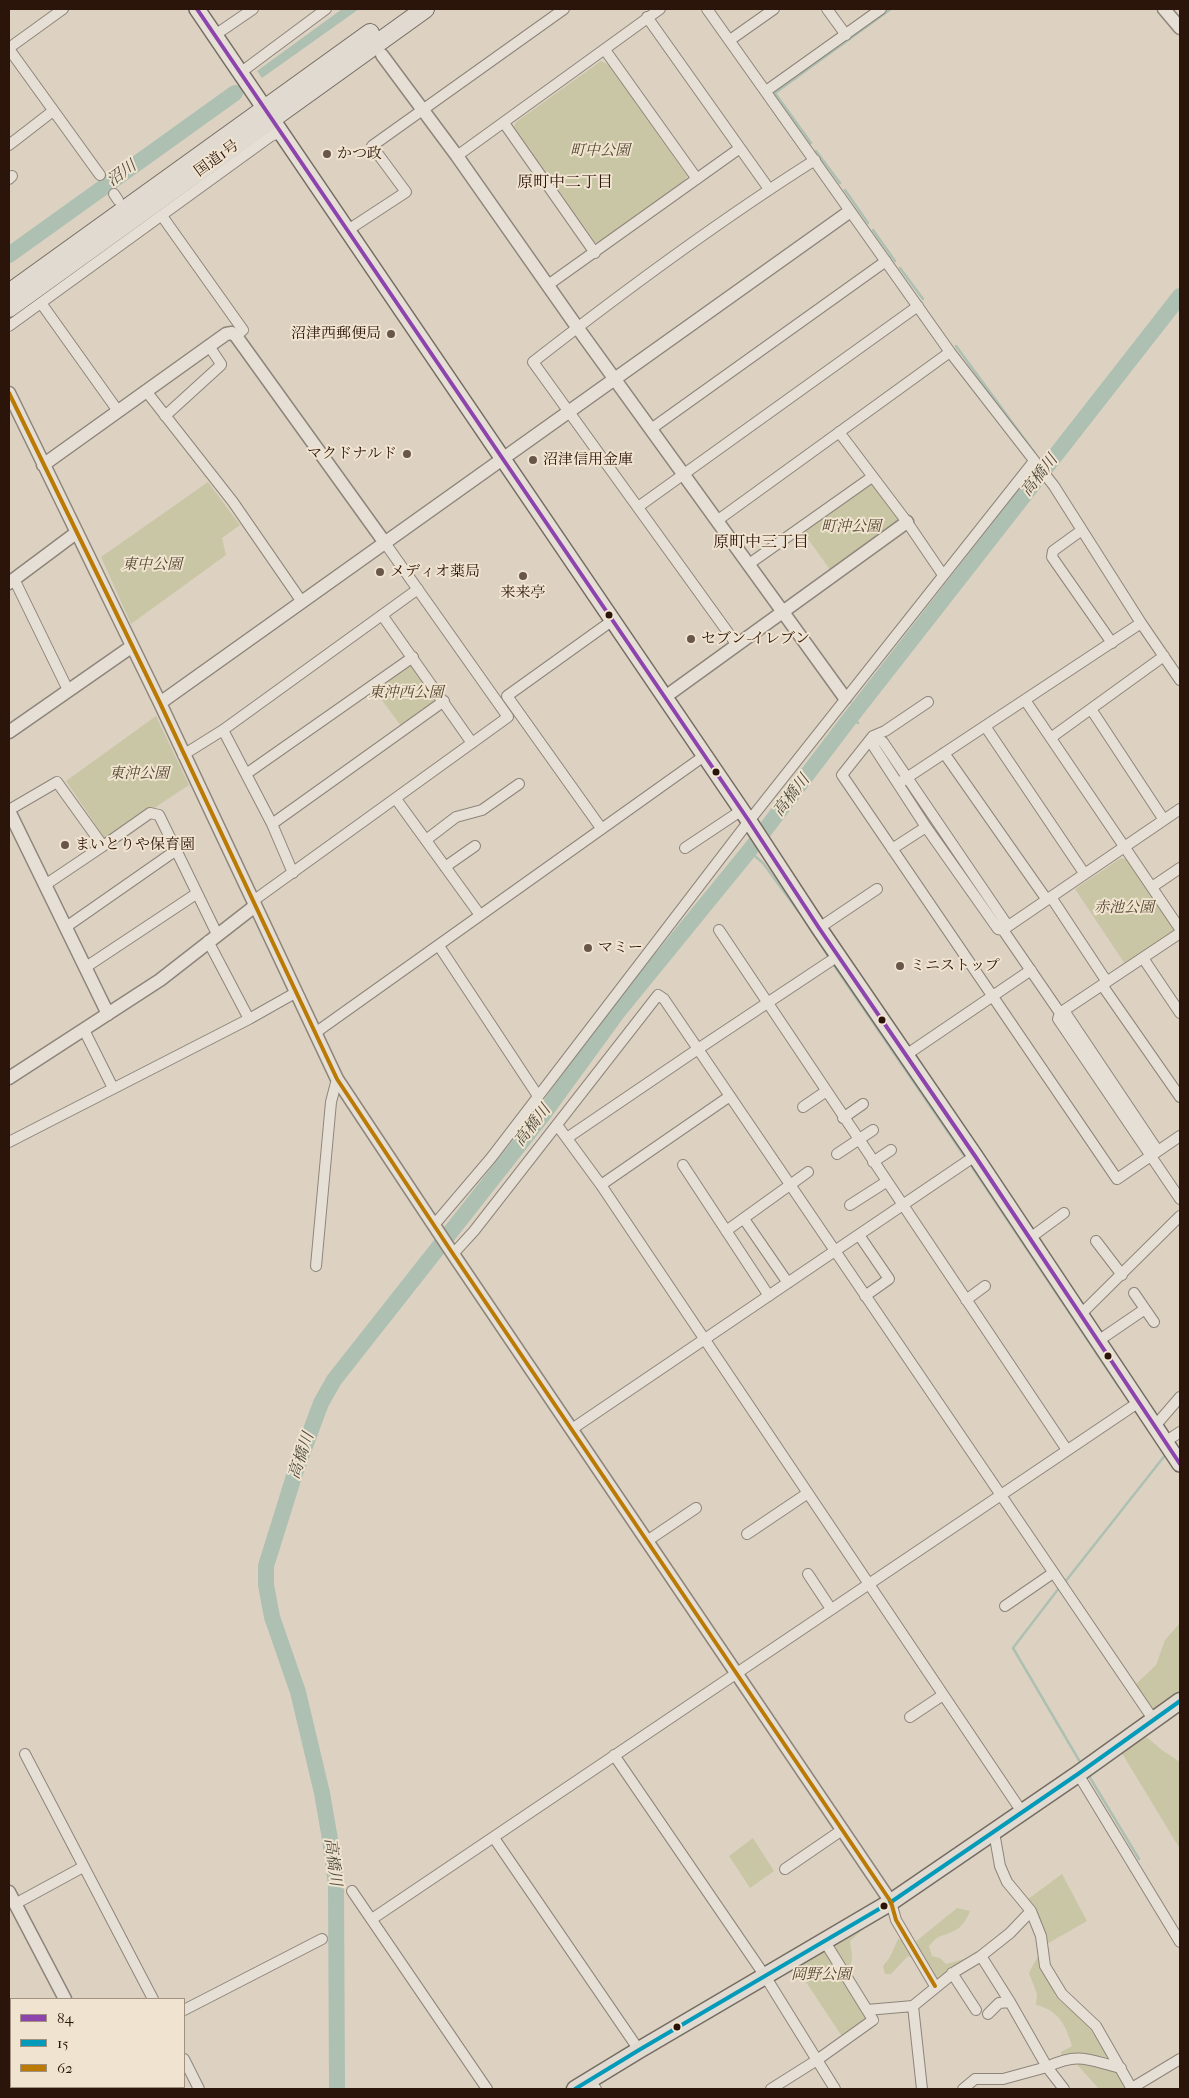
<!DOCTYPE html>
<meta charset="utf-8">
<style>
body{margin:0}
#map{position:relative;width:1189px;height:2098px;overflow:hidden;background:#ddd2c2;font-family:"IM FELL French Canon",serif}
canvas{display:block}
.frame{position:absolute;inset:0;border:10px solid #2b1409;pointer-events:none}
.legend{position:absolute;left:10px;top:1998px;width:175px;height:90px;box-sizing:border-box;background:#f0e4d0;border:1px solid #a19180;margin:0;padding:6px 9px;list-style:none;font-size:15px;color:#2b1409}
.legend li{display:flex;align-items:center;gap:10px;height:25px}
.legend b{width:25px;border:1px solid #a19180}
</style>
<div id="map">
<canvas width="1189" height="2098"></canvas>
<div class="frame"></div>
<ul class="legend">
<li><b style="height:6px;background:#8e44ad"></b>84</li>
<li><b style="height:6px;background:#049aba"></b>15</li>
<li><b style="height:6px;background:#ba7a03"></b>62</li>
</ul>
</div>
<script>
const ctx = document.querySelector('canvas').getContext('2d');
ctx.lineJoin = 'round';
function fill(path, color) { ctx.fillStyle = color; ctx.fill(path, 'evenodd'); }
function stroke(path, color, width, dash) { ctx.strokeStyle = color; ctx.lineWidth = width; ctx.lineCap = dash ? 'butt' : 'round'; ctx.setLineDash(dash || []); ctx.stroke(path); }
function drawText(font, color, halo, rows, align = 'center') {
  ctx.font = font + ' "IM FELL French Canon","Noto Serif JP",serif'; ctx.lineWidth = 4; ctx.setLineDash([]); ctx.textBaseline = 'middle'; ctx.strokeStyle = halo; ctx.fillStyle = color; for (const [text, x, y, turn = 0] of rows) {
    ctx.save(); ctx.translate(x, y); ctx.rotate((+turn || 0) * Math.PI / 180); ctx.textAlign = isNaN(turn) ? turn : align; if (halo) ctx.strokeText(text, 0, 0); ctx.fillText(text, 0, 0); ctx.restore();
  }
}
const green = new Path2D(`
 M601 61 609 65 687 176 685 180 601 244 595 242 514 127 516 122Z
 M208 482 240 525 222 538 226 555 131 624 101 557Z
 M872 483 900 522 831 571 803 532Z
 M410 662 436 693V701L401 726 373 688Z
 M156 716 189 785 106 840 66 781Z
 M1121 858 1129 860 1173 926V932L1125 964 1075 889Z
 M1180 1623V1695L1158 1710C1149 1708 1138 1694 1136 1684L1156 1665 1165 1640Z
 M1143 1734 1162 1750 1180 1762V1849L1120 1750Z
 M753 1838 774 1871 750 1888 729 1856Z
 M1062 1874 1087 1921 1045 1945 1040 1919 1028 1899Z
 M957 1908 970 1911C963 1928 958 1930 941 1936 937 1937 932 1943 929 1946L932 1956 940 1958 946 1964 964 1959 966 1962 941 1982 926 1965 908 1956 891 1974H885L883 1966 890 1957 898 1939 914 1943Z
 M871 1922 850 1941C851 1953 856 1962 845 1971L829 1943Z
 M823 1947 867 2016 864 2023 843 2038 794 1964Z
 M1039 1954 1056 1997 1087 2024 1129 2089H1099L1073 2060 1062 2058 1061 2052 1072 2046C1066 2026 1059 2010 1036 2005L1037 1994 1029 1973Z`);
const water = new Path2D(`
 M342 9H359L262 78 257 71Z`);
const stream = new Path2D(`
 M811 143 775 93 891 9
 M816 151 840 183
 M845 190 868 223
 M873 230 895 261
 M900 268 923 299
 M956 346 1034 452
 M851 717 858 723
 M893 766 901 778
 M904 783 965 874
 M749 851 763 863 804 919 830 959
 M833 964 965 1157
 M972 1167 1119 1387
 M1065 1582 1166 1454
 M1059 1588 1013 1648 1080 1762
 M1089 1776 1139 1859`);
const river = new Path2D(`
 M9 255 235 93
 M337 2089 336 1884 330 1839 322 1793 298 1692 272 1617 266 1585V1566L295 1473 321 1403 334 1380 542 1116 617 1013 749 851 851 717 1180 296`);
const minor = new Path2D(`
 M707 9 950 352 1054 486 1141 623 1180 680
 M827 9 846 35
 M647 17 769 189
 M215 35 253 9
 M730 40 774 9
 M9 48 63 9
 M9 49 100 175
 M605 50 697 179
 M240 73 326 9
 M766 91 881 9
 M504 123 595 253
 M9 145 53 111
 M457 156 660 9
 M9 179 12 176
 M114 194 118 200
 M162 216 243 330 236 336
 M348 230 406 192 372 146 564 9
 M548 285 740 148
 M41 303 118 411
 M9 326 271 136 281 132
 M146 391 233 502 302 602
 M165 416 221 365V364L209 346
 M651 429 886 261
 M839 432 907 522 943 575
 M638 507 918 306
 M718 520 950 352
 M1082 530 1053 551 1052 557 1112 643
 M749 564 872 477
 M14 579 68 690
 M382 615 472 743
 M737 645 533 362C624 291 717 222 815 160
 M1025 700 1180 929
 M928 702 885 731 873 736 842 775 1117 1179 1180 1136
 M1091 709 1164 820
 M985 726 1084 873
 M1052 737 1164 656
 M944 753 1047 900
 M183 755 223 730
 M246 774 413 657
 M902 781 1141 623
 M396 799 480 915
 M9 810 57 782 103 846 150 813 159 815 217 934
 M272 824 444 701
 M601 828 507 696 613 620
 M426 840 456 817 482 810 519 784
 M685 848 742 810
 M892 849 926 827
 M445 867 475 846
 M293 873 272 824 223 730 418 589
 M45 885 103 846
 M1152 887 1180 868
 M1051 897 1107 982
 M253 901 508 717 385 543
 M1008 926 883 742 873 736 874 747 926 827 998 929 1003 930 1060 1013 1067 1015 1158 1151
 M66 927 175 851
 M819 928 877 889
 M1004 929 1180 809
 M719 930 1067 1450
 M208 941 249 1019
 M439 946 538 1096
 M1143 958 1180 1013
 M86 967 196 894
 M1102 985 1180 1097
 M1060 1013 1058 1019 1180 1199
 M1060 1013 1180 933
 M84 1030 113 1088
 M315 1033 704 756
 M906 1055 1031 970
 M803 1107 825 1092
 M843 1118 863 1104
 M557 1125 601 1185 1022 1812
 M567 1138 698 1049 838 956
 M9 1142 249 1019 295 993
 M837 1154 873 1130
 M873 1162 891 1150
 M683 1165 769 1296
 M601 1185 730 1096
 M850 1205 886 1182
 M744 1219 788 1283
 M434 1225 491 1158 749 821 1034 461
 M726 1231 808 1172
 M859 1235 889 1279 865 1296
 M1030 1238 1064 1213
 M1096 1241 1122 1275
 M453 1254 474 1231 658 995 664 999 1153 1719
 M316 1266 331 1102 337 1079
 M1134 1293 1154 1322
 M966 1300 985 1286
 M1081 1314 1180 1216
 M1098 1341 1145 1309
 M1155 1426 1180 1397
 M572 1429 975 1156
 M1165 1442 1180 1432
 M747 1534 808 1493
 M647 1541 696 1508
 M808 1574 831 1609
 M1005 1606 1053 1573
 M910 1717 943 1695
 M25 1754 153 1999
 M614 1755 765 1976 817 2060 771 2089
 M1078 1774 1180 1942
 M994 1832 1000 1866 1007 1882 1031 1911 1041 1936 1045 1966 1062 1994 1096 2026 1132 2089
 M494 1838 639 2050
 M785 1869 842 1830
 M352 1891 487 2089
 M891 1902 896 1920 935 1986
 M15 1904 83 1867
 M372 1919 1139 1402
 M825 1942 867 2010 913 2006 922 2089
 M952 1973 976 2010
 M913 2006 956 1971 981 1956 1010 1933 1031 1911
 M184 2010 322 1939
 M988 2014 999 2003 1010 2002
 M184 2059 199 2089
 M9 2067 11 2071
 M590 2081 596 2089
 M19 2087 21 2089
 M1132 2088 1180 2059
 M63 2089 65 2087
 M835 2089 817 2060 873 2020 867 2010
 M963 2089 975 2079H1003L1047 2067 1010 2002 981 1956
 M1064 2089 1047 2067C1079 2052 1088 2060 1121 2068`);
const tertiary = new Path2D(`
 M1164 9 1180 28
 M382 55 457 156 577 327 845 698
 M9 393 160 703 337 1079 453 1254 891 1902
 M43 465 226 334 232 333 236 336 385 543
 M9 583 76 533
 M665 697 907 522
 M160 703 849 212
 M9 732 131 647
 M9 811 108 1014
 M9 1078 160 980 255 906
 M9 1892 65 1999
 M111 2087 112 2089`);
const secondary = new Path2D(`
 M197 9 749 821 819 928 975 1156 1180 1464`);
const primary = new Path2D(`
 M575 2089 639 2050 891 1902 1078 1774 1180 1701`);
const trunk = new Path2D(`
 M9 293 370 33
 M9 308 425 9`);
const bus1 = new Path2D(`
 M197 9 749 821 819 928 975 1156 1180 1464`);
const bus2 = new Path2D(`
 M575 2089 639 2050 891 1902 1078 1774 1180 1701`);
const bus3 = new Path2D(`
 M9 393 160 703 337 1079 453 1254 891 1902 896 1920 935 1986`);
const markers = [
 [327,154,5,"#69564a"],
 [391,334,5,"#69564a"],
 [407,454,5,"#69564a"],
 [533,460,5,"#69564a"],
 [380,572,5,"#69564a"],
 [523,576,5,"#69564a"],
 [609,615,4.5,"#2b1409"],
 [691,639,5,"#69564a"],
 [716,772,4.5,"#2b1409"],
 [65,845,5,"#69564a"],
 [588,948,5,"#69564a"],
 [900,966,5,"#69564a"],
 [882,1020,4.5,"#2b1409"],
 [1108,1356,4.5,"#2b1409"],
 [884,1906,4.5,"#2b1409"],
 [677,2027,4.5,"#2b1409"]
];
const parkNames = [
 ["町中公園",600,151],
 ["町沖公園",851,527],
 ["東中公園",152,565],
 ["東沖西公園",406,693],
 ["東沖公園",139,774],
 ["赤池公園",1124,908],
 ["岡野公園",821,1975]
];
const poiNames = [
 ["かつ政",337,154],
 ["沼津西郵便局",381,334,"right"],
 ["マクドナルド",397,454,"right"],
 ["沼津信用金庫",543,460],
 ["メディオ薬局",390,572],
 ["来来亭",523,593,"center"],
 ["セブン-イレブン",701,639],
 ["まいとりや保育園",75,845],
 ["マミー",598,948],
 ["ミニストップ",910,966]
];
const streetNames = [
 ["国道1号",217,159,-36]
];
const waterNames = [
 ["沼川",122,174,-36],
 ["高橋川",1040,476,-52],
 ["高橋川",792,796,-52],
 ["高橋川",533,1126,-52],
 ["高橋川",302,1456,-71],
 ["高橋川",332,1862,83]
];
const neighbourhoodNames = [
 ["原町中二丁目",565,183],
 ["原町中三丁目",761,543]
];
fill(green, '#c9c6a5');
fill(water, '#adc0b2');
stroke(stream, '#adc0b2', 2.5);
stroke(river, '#adc0b2', 16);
stroke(minor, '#8e857a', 12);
stroke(tertiary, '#8e857a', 15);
stroke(secondary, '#756c62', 18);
stroke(primary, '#756c62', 19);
stroke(trunk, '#756c62', 20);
stroke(minor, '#e5dfd6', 10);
stroke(tertiary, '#e5dfd6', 12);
stroke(secondary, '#e5dfd6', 15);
stroke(primary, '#e0dad0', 16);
stroke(trunk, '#e0dad0', 18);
stroke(bus1, '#8e44ad', 4);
stroke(bus2, '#049aba', 4);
stroke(bus3, '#ba7a03', 4);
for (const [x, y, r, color] of markers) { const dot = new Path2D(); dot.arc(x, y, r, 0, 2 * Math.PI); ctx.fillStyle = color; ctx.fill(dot); stroke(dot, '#f0e4d0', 2); }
drawText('italic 15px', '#554731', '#f0e4d0', parkNames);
drawText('15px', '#2b1409', '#f0e4d0', poiNames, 'left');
drawText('15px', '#2b1409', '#f0e4d0', streetNames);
drawText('italic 16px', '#514e42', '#f0e4d0', waterNames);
drawText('16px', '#2b1409', '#f0e4d0', neighbourhoodNames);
</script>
